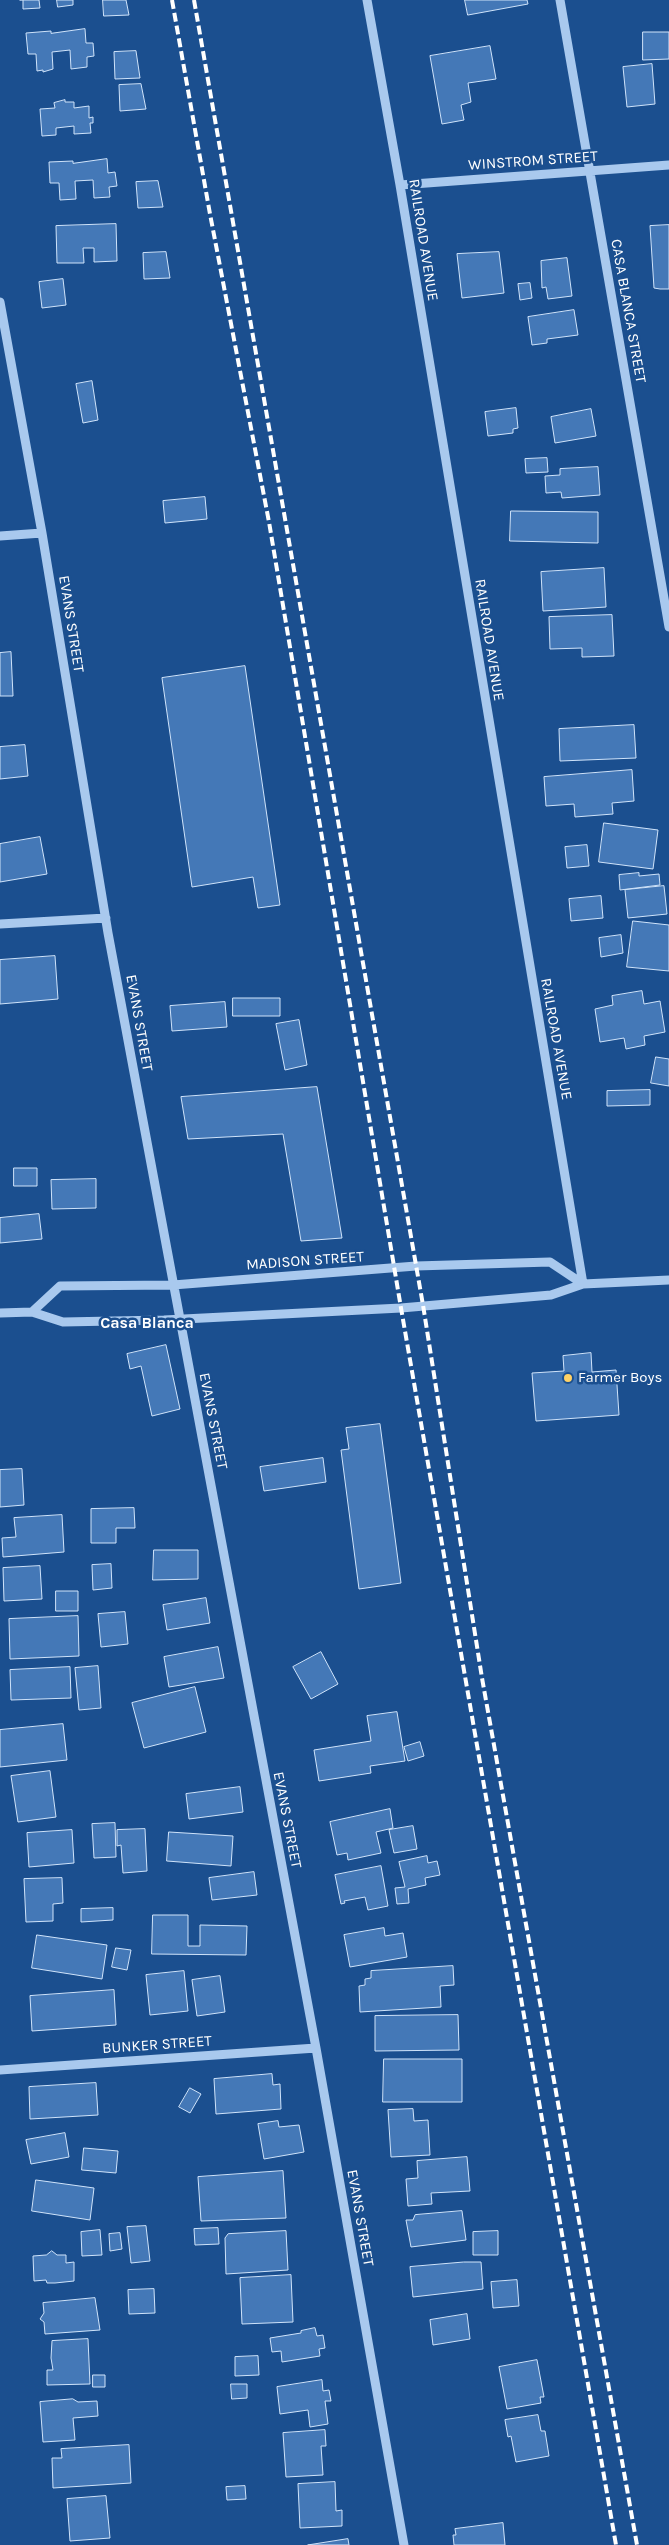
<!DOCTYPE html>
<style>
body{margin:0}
canvas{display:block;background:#1b4f8f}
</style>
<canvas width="669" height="2545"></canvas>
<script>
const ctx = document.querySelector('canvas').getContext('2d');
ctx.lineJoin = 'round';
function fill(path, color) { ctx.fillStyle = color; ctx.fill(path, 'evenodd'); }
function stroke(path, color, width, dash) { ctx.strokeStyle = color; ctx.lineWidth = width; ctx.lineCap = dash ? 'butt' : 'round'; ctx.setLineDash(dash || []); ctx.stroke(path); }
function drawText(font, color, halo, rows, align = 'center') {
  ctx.font = font + ' Karla,sans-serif'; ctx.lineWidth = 5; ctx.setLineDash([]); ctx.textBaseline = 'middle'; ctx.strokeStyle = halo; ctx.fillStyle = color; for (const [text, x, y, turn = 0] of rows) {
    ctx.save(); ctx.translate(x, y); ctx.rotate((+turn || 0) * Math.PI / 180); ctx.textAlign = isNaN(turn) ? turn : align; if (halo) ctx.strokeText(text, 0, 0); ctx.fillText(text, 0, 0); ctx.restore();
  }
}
const building = new Path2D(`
 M20 0H39L40 8 23 9V0Z
 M57 0H73V5L58 7Z
 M103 0H126L129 15 104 16Z
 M465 0H527L528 4 468 15Z
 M85 29 86 43H93L94 56 87 57V67L71 69 70 50 52 52 53 69 43 72V70L37 71 36 54H28L26 33 51 31V33Z
 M643 32H669V59L643 60Z
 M490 46 496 79 468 83 471 102 461 105 464 120 442 124 430 56Z
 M136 51 140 78 115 79 114 52Z
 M652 64 655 104 627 107 623 67Z
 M141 84 146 109 120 111 119 85Z
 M65 100V102H74V108L89 106V118L93 117V123H90L91 133 74 134V126L56 128V135L42 136 40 109 55 108 54 103Z
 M107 159 108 173 115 172 117 186 109 187 110 197 94 198 93 180 75 181 76 199 60 200 59 183H50L49 162 73 161V163Z
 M158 181 163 207 138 208 136 182Z
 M116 224 117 261 94 262V248H83L84 263H57L56 226Z
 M669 225V289H660L654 288 650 226Z
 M166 252 170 278 144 279 143 253Z
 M499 252 504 293 462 298 457 254Z
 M567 258 572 296 548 299 546 287 542 288 541 261Z
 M63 279 66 305 42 308 39 282Z
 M530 283 532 298 520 300 518 284Z
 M574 310 578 335 547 339V343L532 345 528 317Z
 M92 381 98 420 83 423 76 384Z
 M516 408 518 428 513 429V433L488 436 485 412Z
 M591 409 596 436 555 443 551 417Z
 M547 458 548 472 526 473 525 459Z
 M598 467 600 495 562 498 561 492 546 493 545 476 560 475V469Z
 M205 497 207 519 165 523 163 501Z
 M511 511 598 512V543L510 541Z
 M604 568 606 607 543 611 541 572Z
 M612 615 614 656 582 657V648L550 649 549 617Z
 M11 652 13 696H0V653Z
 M245 666 280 905 258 908 253 877 192 887 162 678Z
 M634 725 636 758 560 761 559 729Z
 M25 745 28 776 0 779V747Z
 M632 770 634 801 612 803 613 814 575 817 574 804 546 806 544 777Z
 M604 823 658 830 653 869 599 862Z
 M40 837 47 874 0 882V844Z
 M587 845 589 866 567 868 565 847Z
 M639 873V876L659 874 660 885 620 890 619 875Z
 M664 886 667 914 628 918 625 890Z
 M601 896 603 918 571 921 569 899Z
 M633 921 669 925V971L627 967Z
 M621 935 623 953 601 957 599 938Z
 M55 956 58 999 0 1004V960Z
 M642 991 644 1004 660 1001 665 1032 644 1036 645 1045 626 1049 624 1038 600 1042 595 1009 613 1005 612 996Z
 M233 998H280V1016H233Z
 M225 1002 227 1027 172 1031 170 1006Z
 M299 1020 307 1065 285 1070 276 1024Z
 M656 1057 669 1059V1086L651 1083Z
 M317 1087 342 1238 301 1241 283 1134 188 1139 181 1097Z
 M650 1090V1105L607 1106V1091Z
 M14 1168H37V1186H14Z
 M96 1179V1208L52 1209 51 1180Z
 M39 1214 42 1239 0 1243V1218Z
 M166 1345 180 1409 152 1416 141 1366 130 1369 127 1354Z
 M591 1353 592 1372 616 1370 619 1415 536 1421 532 1373 564 1371 563 1356Z
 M380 1424 401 1583 359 1589 341 1450 349 1449 346 1428Z
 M323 1458 326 1482 264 1491 260 1467Z
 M22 1469 24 1505 0 1507V1470Z
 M134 1508 135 1528H116V1543H91V1509Z
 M62 1515 64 1552 3 1557 2 1538 16 1537 14 1518Z
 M154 1550H198V1579L153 1580Z
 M111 1564 112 1588 93 1590 92 1565Z
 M40 1566 42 1599 4 1601 3 1568Z
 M56 1591H78V1611H56Z
 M206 1598 210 1623 167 1630 163 1605Z
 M125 1612 128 1644 101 1647 98 1614Z
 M78 1616 79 1656 10 1659 9 1619Z
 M218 1647 224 1678 169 1687 164 1657Z
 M321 1652 338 1684 311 1699 293 1667Z
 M98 1666 101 1708 79 1710 75 1668Z
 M70 1667 71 1698 11 1700 10 1670Z
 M195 1687 206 1732 144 1748 132 1703Z
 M397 1712 405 1761 370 1766 371 1773 319 1781 314 1750 371 1741 367 1716Z
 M63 1724 67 1760 0 1767V1730Z
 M420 1742 424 1756 408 1761 404 1747Z
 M50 1771 56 1817 18 1822 11 1776Z
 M240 1787 243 1812 189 1819 186 1794Z
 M390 1809 393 1828 376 1832 381 1853 348 1860 347 1853 337 1855 330 1822Z
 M115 1823 116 1857 94 1858 92 1824Z
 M413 1826 417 1849 394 1853 389 1830Z
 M145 1829 147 1871 123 1873 121 1845 117 1846V1830Z
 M72 1830 74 1863 29 1867 27 1833Z
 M169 1832 233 1836 231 1866 167 1861Z
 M427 1856 428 1863 437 1861 440 1875 425 1878 426 1885 408 1889 409 1903 397 1904 395 1888 405 1887 399 1862Z
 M381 1866 388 1906 368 1910 365 1897 344 1901 345 1903 341 1904 335 1875Z
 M254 1872 257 1895 212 1900 209 1878Z
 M62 1878 63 1903 53 1904V1921L26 1922 24 1879Z
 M113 1908V1920L81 1922V1909Z
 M153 1915H188V1946H200V1925L247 1926 246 1955 152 1954Z
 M384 1928 385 1936 403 1933 407 1957 350 1967 344 1935Z
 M37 1935 107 1945 102 1979 32 1968Z
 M116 1948 131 1950 127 1970 112 1967Z
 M453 1966 454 1985 440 1986 441 2007 360 2012 359 1986 365 1985V1979L371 1978V1971Z
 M184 1971 188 2011 150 2015 146 1975Z
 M220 1976 225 2012 197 2016 192 1980Z
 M114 1990 116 2025 32 2031 30 1996Z
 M458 2015 459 2050 375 2051V2016Z
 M384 2059H462V2102H383Z
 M272 2074 273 2085 280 2084 281 2109 216 2114 214 2079Z
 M96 2083 98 2115 30 2119 29 2087Z
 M190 2088 201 2094 190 2113 179 2107Z
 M413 2109 414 2121 428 2120 430 2155 391 2157 388 2110Z
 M278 2121 279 2127 299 2125 304 2152 264 2159 258 2124Z
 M65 2133 69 2157 31 2164 26 2140Z
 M84 2148 118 2151 116 2173 82 2170Z
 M467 2157 470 2191 431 2193 432 2204 408 2206 406 2179 418 2178 417 2161Z
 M283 2171 286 2218 201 2221 198 2177Z
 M36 2180 94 2188 90 2220 32 2211Z
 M462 2211 466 2240 411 2247 406 2220H413L415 2215Z
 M146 2226 150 2261 131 2263 127 2227Z
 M218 2228 219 2244 195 2245 194 2229Z
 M100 2230 102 2255 82 2256 81 2232Z
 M286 2231 288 2270 226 2274 225 2238 228 2234Z
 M498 2231V2255H473V2232Z
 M120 2233 122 2249 110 2251 109 2234Z
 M52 2251 57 2255H66V2263L74 2262V2281L55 2283H47L46 2280 34 2281 33 2256 46 2255Z
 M464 2262H481L483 2289 413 2297 410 2267Z
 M291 2275 293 2322 242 2324 240 2278Z
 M517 2280 519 2306 493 2308 491 2282Z
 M154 2289 155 2313 129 2314 128 2290Z
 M95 2298 100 2330 45 2334 44 2322 40 2319 44 2313 43 2303Z
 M467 2314 470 2339 433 2345 430 2320Z
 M315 2328 317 2336 323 2335 325 2348 319 2349 320 2356 282 2362 281 2351 272 2352 270 2338 301 2333V2331Z
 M88 2339 90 2384 47 2385V2370H53L51 2358 52 2341Z
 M258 2356 259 2375 235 2376V2357Z
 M537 2360 544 2397H540L541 2403 507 2409 499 2367Z
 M93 2375H105V2387H93Z
 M322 2380 323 2391 329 2390 331 2401H325L328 2424 310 2427 308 2410 280 2414 277 2387Z
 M231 2384H247V2398L232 2399Z
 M73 2399 78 2402 97 2401 98 2416 73 2418 75 2440 43 2442 40 2402Z
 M538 2415 541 2431H545L549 2456 516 2462 511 2436 508 2437 505 2420Z
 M325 2430 326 2446H321L323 2475 286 2477 283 2433Z
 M129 2445 131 2483 53 2488 52 2458H62L61 2449Z
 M335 2482 336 2511 342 2510V2526L300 2528 298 2484Z
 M245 2486 246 2499 227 2500 226 2487Z
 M106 2496 110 2538 70 2541 67 2499Z
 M503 2523 505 2545H454L453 2535H456L455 2529Z
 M348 2539 349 2545H308Z`);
const minor = new Path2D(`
 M367 0 400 185 583 1284
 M560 0 669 627
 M400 185 669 165
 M0 302 42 533 108 933 316 2048 404 2545
 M0 536 42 533
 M0 924 106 918
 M32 1312 60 1286 173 1285 416 1266 550 1262 583 1284
 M0 1313 32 1312 63 1322 164 1320 401 1308 551 1295 583 1284 669 1280
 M0 2070 316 2048`);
const rail = new Path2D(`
 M172 0 210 214 269 522 401 1308 616 2545
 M194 0 423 1305 482 1678 637 2545`);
const markers = [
 [568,1378,5,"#ffd166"]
];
const streetNames = [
 ["WINSTROM STREET",533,161,-4],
 ["RAILROAD AVENUE",423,240,81],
 ["CASA BLANCA STREET",628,311,80],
 ["EVANS STREET",71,624,81],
 ["RAILROAD AVENUE",489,640,81],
 ["EVANS STREET",139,1023,80],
 ["RAILROAD AVENUE",556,1039,80],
 ["MADISON STREET",305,1261,-4],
 ["EVANS STREET",213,1421,79],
 ["EVANS STREET",287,1820,79],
 ["BUNKER STREET",157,2045,-4],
 ["EVANS STREET",360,2218,80]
];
const poiNames = [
 ["Farmer Boys",578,1378]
];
const neighbourhoodNames = [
 ["Casa Blanca",147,1323]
];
fill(building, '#4478b7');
stroke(building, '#cfe3fa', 1);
stroke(minor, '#a9c9ee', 9);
stroke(rail, '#fff', 4, [9, 4]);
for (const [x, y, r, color] of markers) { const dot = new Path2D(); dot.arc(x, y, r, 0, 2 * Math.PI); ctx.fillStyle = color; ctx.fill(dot); stroke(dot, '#1b4f8f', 2); }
drawText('15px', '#fff', '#1b4f8f', streetNames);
drawText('15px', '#fff', '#1b4f8f', poiNames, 'left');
drawText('bold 16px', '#fff', '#1b4f8f', neighbourhoodNames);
</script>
